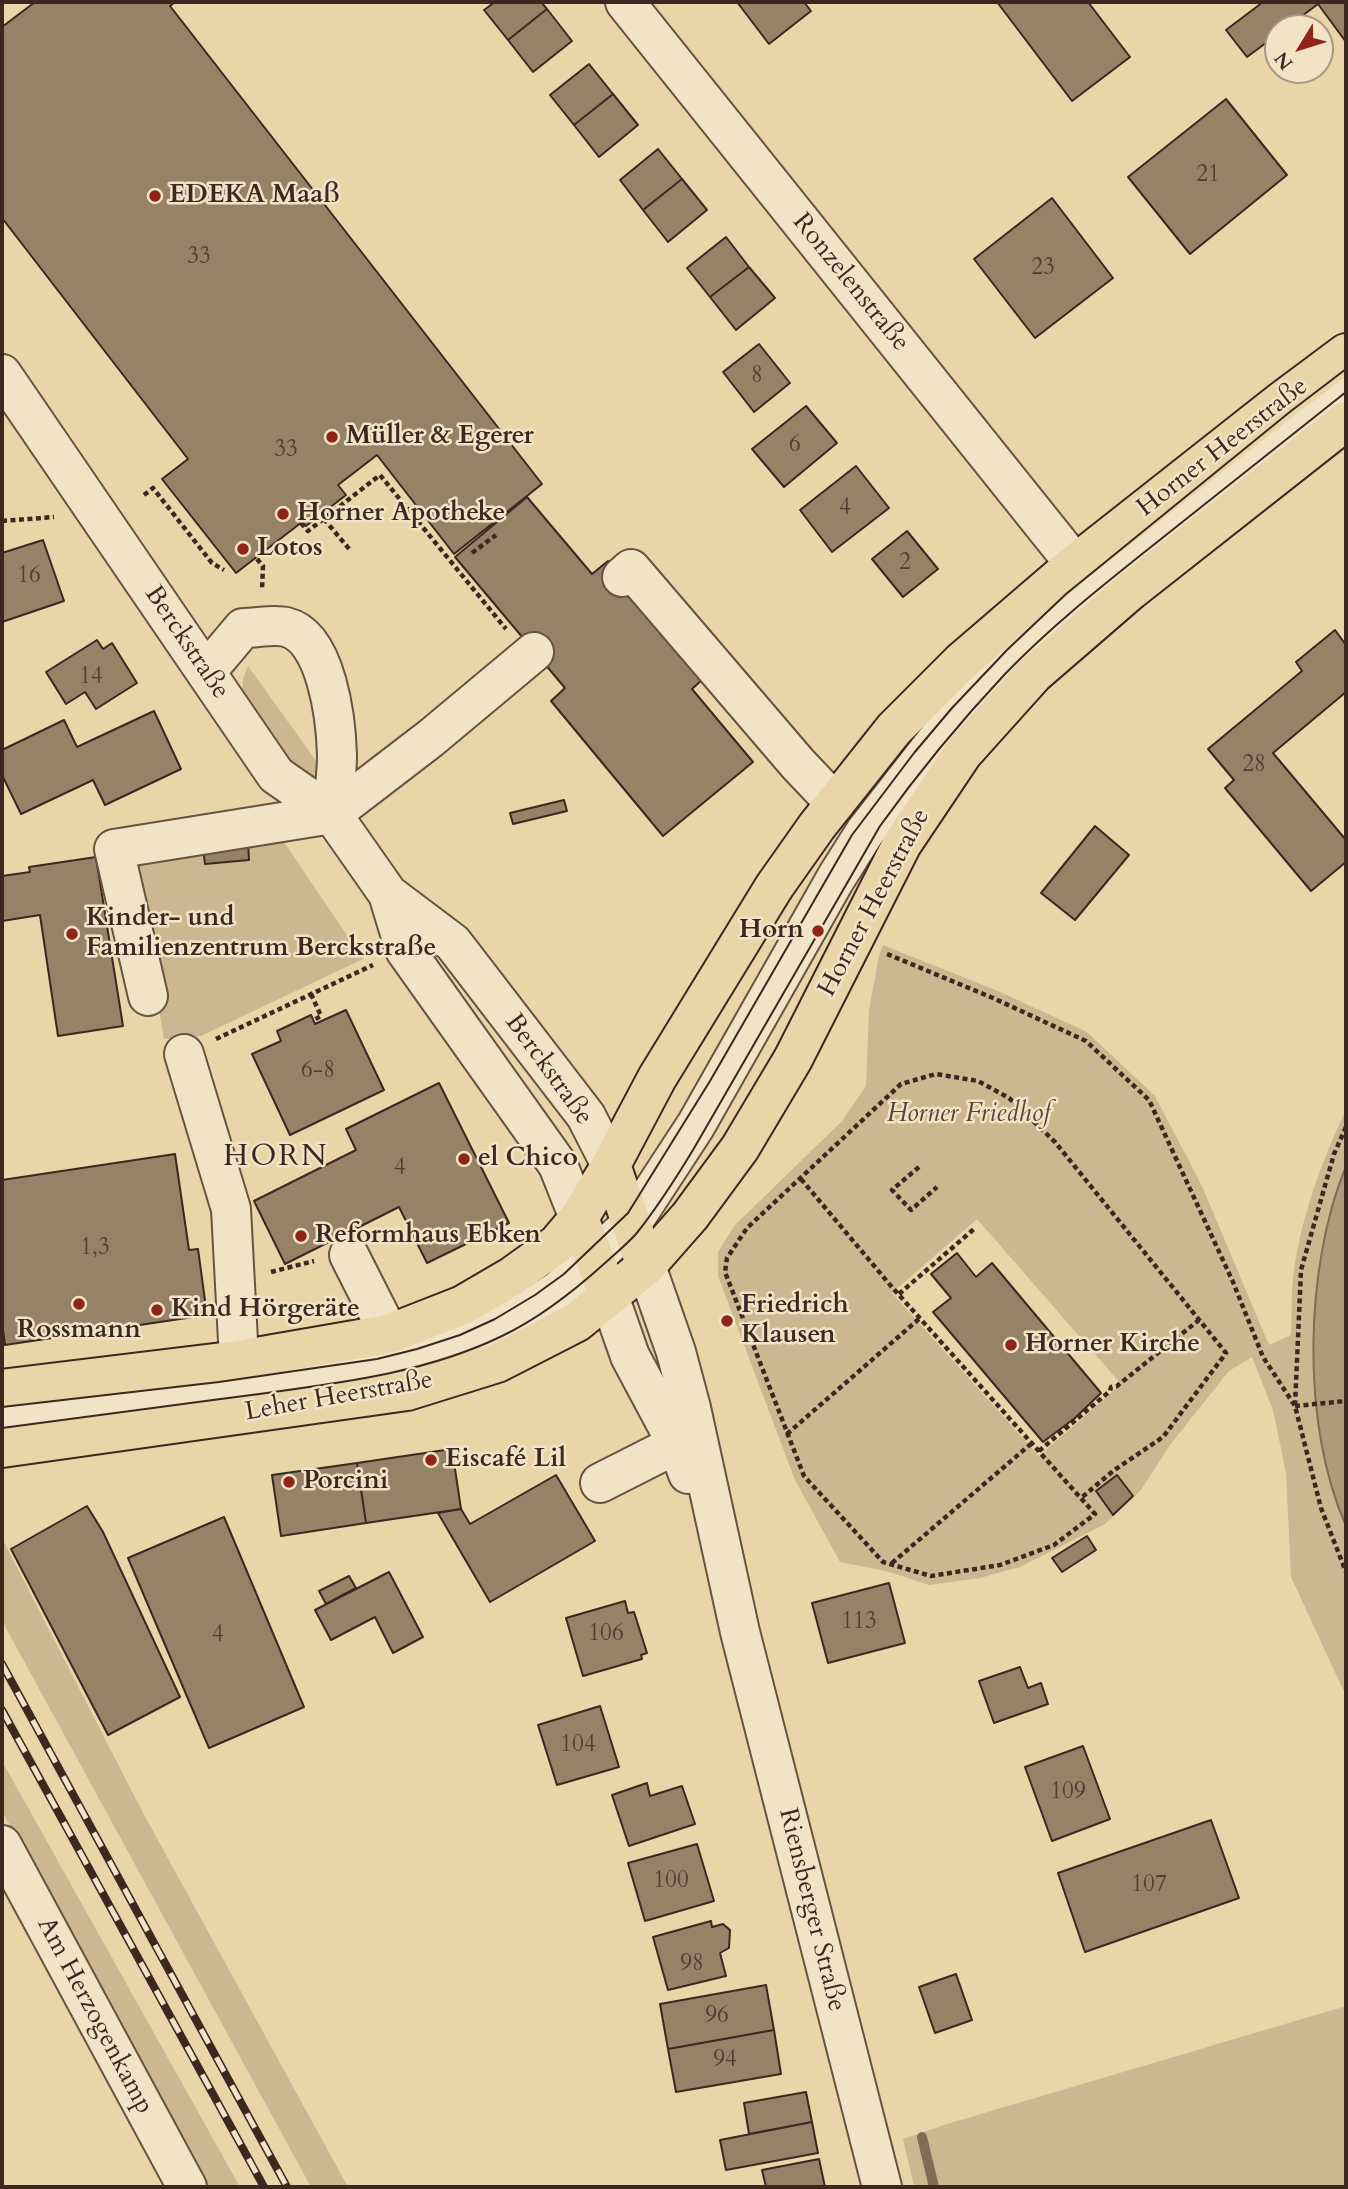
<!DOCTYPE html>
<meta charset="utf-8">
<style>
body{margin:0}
#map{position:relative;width:1348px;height:2189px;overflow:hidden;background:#e9d6a8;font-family:Cardo,serif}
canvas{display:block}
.frame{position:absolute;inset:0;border:4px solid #3b2821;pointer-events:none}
.north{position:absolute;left:1264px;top:14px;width:70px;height:70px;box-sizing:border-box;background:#f1e4c6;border:2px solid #a89984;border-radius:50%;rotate:232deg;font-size:19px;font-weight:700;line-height:28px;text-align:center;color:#3b2821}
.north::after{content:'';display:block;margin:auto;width:24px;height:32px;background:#8f2418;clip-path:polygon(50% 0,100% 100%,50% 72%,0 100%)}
</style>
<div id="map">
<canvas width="1348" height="2189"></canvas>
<div class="frame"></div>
<div class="north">N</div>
</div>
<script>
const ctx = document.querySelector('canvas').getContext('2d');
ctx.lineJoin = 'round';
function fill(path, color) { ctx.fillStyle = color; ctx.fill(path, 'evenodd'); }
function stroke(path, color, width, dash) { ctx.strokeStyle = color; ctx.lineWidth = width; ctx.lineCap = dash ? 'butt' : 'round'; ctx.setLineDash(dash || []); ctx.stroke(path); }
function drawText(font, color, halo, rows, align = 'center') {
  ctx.font = font + ' Cardo,serif'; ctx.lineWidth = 5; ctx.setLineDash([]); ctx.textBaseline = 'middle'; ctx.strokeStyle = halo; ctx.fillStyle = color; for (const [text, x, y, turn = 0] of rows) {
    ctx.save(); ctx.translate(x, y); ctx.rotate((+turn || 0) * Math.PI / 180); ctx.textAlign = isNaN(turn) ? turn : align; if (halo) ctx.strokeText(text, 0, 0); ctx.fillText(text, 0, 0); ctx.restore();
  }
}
const green = new Path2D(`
 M248 666 327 776 316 778 297 771 242 690 243 679Z
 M259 805 363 959 201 1036 164 1039 127 827Z
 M883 945 998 991 1087 1032 1155 1096 1202 1186 1269 1345 1291 1335C1292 1314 1291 1291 1294 1270 1302 1215 1322 1160 1346 1110V1696L1291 1577 1286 1473 1273 1410 1252 1357 1229 1371 1170 1445 1141 1490 1105 1524 1020 1567 980 1578 929 1585 890 1572 840 1562 795 1480 718 1276V1252L734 1226 842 1121 866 1086 869 1010 879 956ZM977 1219 1121 1384 1039 1456 892 1293Z
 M2 1538 142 1811 348 2187H311L2 1621Z
 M2 1761 240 2187H207L2 1811Z
 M1346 2006V2187H914L903 2139 947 2124Z`);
const water = new Path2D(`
 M1346 1166V1526C1301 1425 1304 1268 1346 1166Z`);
const stream = new Path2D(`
 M922 2137 934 2187`);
const building = new Path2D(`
 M35 2H175L170 6 542 484 454 554 377 455 338 485 346 495 306 526 302 522 236 573 162 479 188 459 2 218V27Z
 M495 2H541L547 9 508 40 484 10Z
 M737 2H804L811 11 769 44Z
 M997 2H1088L1130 57 1072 101Z
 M1263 2H1346V42L1318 4 1286 28H1278V34L1247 57 1226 30Z
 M547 9 572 41 533 72 508 40Z
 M589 64 613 94 574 125 550 95Z
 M613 94 638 125 599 157 574 125Z
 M1226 99 1287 175 1190 254 1128 177Z
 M658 149 682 179 643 210 620 180Z
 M682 179 707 210 668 242 643 210Z
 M1052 198 1113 278 1035 338 974 259Z
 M726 237 749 267 710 297 687 268Z
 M749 267 775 298 736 330 710 297Z
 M759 344 790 383 754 412 723 372Z
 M806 406 837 443 784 487 752 449Z
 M856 466 889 508 832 552 800 510Z
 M527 497 592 574 608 561 705 677 692 689 753 762 663 836 551 701 565 688 455 557Z
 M907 531 938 569 903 597 872 559Z
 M43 540 64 601 2 622V553Z
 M1335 630 1346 645V692L1273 753 1346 840V862L1311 891 1225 788 1234 780 1208 749 1302 671 1296 662Z
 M97 640 103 649 112 643 137 683 96 709 85 692 66 704 46 672Z
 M154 711 181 769 105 805 93 780 21 814 2 775V750L64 720 77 747Z
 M564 800 567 811 513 824 510 813Z
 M1095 826 1129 855 1075 920 1041 893Z
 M248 842 249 860 205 864 203 847Z
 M96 857 123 1026 58 1036 40 915 2 921V876L30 872 29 867Z
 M346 1010 384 1090 290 1135 252 1054 281 1041 277 1031 311 1015 315 1024Z
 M439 1083 509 1223 427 1263 399 1207 285 1264 254 1201 356 1150 346 1129Z
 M175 1154 189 1250 198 1249 207 1315 5 1345 2 1322V1180Z
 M957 1253 976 1277 992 1263 1101 1393 1075 1418 1043 1442 933 1312 951 1298 931 1274Z
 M452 1449 461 1509 366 1523 357 1463Z
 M357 1463 366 1523 281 1536 272 1475Z
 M556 1475 595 1541 490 1602 438 1513 461 1509 470 1524Z
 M1117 1475 1133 1496 1113 1515 1096 1491Z
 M87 1506 103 1532 180 1697 108 1735 11 1549Z
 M224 1517 304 1707 209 1748 128 1558Z
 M1087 1536 1096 1550 1062 1572 1052 1558Z
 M389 1572 423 1637 393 1653 375 1617 331 1640 315 1610Z
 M349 1576 356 1588 326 1604 319 1591Z
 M889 1583 905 1643 828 1663 812 1603Z
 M625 1601 628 1613 634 1612 647 1653 641 1655 642 1659 583 1676 566 1618Z
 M1020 1667 1028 1688 1041 1683 1048 1704 994 1723 979 1681Z
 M600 1706 619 1767 557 1785 538 1725Z
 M1083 1746 1110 1819 1052 1841 1025 1767Z
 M647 1783 650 1796 682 1786 695 1824 629 1846 612 1795Z
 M1211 1820 1239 1898 1085 1952 1058 1873Z
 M697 1844 714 1901 645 1921 628 1863Z
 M711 1921 712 1927 723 1924 730 1930 729 1948 720 1953 726 1976 668 1990 653 1937Z
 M956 1974 972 2020 935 2033 919 1987Z
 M766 1985 774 2030 668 2049 660 2004Z
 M774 2030 781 2074 676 2092 668 2049Z
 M806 2092 812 2122 749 2134 744 2103Z
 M812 2122 818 2153 726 2170 720 2140Z
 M819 2159 825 2187H766L762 2170Z`);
const path = new Path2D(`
 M144 495 153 488 212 563 224 570
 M324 519 350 550
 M2 521 54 517
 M301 523 308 531 380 475 506 629
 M472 553 496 535
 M257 559 263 566 262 590
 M887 954 993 998 1086 1041 1149 1100 1233 1282 1263 1357 1295 1406
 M311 994 321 1016 314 1020
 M216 1039 373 965
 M1346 1127 1334 1154 1301 1270 1295 1406 1321 1508 1346 1572
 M919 1167 892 1190 911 1210 937 1187
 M801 1179 891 1286 1095 1514 1054 1545 1000 1565 931 1576 883 1562 804 1476 725 1272 727 1258 747 1228 901 1084 936 1074 978 1081 1009 1098 1055 1142 1226 1353 1163 1437 1113 1471 1081 1498
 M271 1272 314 1261
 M899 1294 974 1229
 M1295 1406 1346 1401
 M787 1434 920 1318
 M1039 1451 1110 1391 1111 1387 1117 1386 1199 1320
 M892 1563 1032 1443`);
const minor = new Path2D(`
 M625 2 1075 564
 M2 374 276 775 332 814 388 894 453 943 586 1116 611 1165
 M622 577 631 569 798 764 835 803
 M206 672 243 628C256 628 274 624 286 627 327 637 336 720 337 755 337 774 334 795 332 814
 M388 894 405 950 558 1165 579 1218
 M148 996 114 849 332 814 431 738 534 652
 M184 1054 231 1209 239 1360
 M349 1255 389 1334
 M646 1266 676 1352 691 1408 740 1632 882 2187
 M609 1296 630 1356 677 1444 688 1474
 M2 1418 343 1373 432 1353 469 1341 515 1318 559 1290 632 1223 696 1125 836 878 865 832 957 714 1011 657 1072 600 1346 381
 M600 1483 677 1444
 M2 1845 187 2187`);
const major = new Path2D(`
 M611 1165 646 1266
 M579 1218 609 1296
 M2 1389 239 1360 389 1334 463 1305 511 1277 557 1244 579 1218 611 1165 657 1078 774 887 817 826 894 729 961 662 1075 564 1283 400 1346 353
 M2 1448 407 1391 497 1363 577 1322 646 1266 690 1216 740 1148 793 1059 902 844 963 753 1034 674 1130 591 1346 421`);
const tram = new Path2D(`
 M2 1407 219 1382 377 1359 417 1349 460 1335 495 1319 535 1295 564 1274 628 1213 710 1081 852 835 914 753 952 708 1007 650 1066 594 1291 411 1346 369
 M2 1428C82 1417 163 1406 244 1396 330 1384 422 1375 502 1336 540 1318 574 1291 605 1263 616 1253 627 1244 636 1234 657 1208 676 1178 693 1150L880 826C918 773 960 722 1005 674 1054 623 1111 579 1166 535 1226 487 1286 439 1346 392`);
const rail = new Path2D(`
 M2 1664 287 2187
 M2 1710 264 2187`);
const markers = [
 [155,196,7,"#8f2418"],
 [332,437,7,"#8f2418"],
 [283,514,7,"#8f2418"],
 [243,549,7,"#8f2418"],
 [818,931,7,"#8f2418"],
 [72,934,7,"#8f2418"],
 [464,1159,7,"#8f2418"],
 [301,1236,7,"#8f2418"],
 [79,1304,7,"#8f2418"],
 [157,1310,7,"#8f2418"],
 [727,1321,7,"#8f2418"],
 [1011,1345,7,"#8f2418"],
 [431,1460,7,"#8f2418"],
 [289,1482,7,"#8f2418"]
];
const numberNames = [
 ["21",1208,176],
 ["33",199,258],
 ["23",1043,269],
 ["8",757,377],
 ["6",795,446],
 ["33",286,451],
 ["4",845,509],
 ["2",905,564],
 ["16",29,577],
 ["14",91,678],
 ["28",1254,766],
 ["6-8",318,1072],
 ["4",400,1169],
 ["1,3",95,1249],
 ["113",859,1623],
 ["106",606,1635],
 ["4",218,1636],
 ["104",578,1746],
 ["109",1068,1793],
 ["100",671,1882],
 ["107",1149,1886],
 ["98",692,1965],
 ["96",717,2017],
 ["94",725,2061]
];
const poiNames = [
 ["EDEKA Maaß",169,196],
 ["Müller & Egerer",346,437],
 ["Horner Apotheke",297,514],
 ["Lotos",257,549],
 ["Kinder- und",86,919],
 ["Familienzentrum Berckstraße",86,949],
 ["Horn",804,931,"right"],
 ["el Chico",478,1159],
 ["Reformhaus Ebken",315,1236],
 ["Friedrich",741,1306],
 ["Klausen",741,1336],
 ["Kind Hörgeräte",171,1310],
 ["Rossmann",79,1331,"center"],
 ["Horner Kirche",1025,1345],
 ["Eiscafé Lil",445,1460],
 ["Porcini",303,1482]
];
const streetNames = [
 ["Ronzelenstraße",850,283,51],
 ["Horner Heerstraße",1223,448,-38],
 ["Berckstraße",186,643,56],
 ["Horner Heerstraße",875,903,-62],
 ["Berckstraße",548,1070,54],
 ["Leher Heerstraße",339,1397,-10],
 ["Riensberger Straße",811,1910,76],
 ["Am Herzogenkamp",94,2016,62]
];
const parkNames = [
 ["Horner Friedhof",969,1115]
];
const quarterNames = [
 ["HORN",276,1158]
];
fill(green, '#cbb891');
fill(water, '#ae9b7a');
stroke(water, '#806d56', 2);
stroke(stream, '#806d56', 10);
fill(building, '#958267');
stroke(building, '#3b2821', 2);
stroke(minor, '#665443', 42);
stroke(major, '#3b2821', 42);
stroke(path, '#3b2821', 4.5, [5, 3.5]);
stroke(minor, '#f1e4c6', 38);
stroke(major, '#e9d6a8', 38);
stroke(tram, '#3b2821', 2);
stroke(rail, '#3b2821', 8);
stroke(rail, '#f1e4c6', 5, [16]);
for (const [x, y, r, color] of markers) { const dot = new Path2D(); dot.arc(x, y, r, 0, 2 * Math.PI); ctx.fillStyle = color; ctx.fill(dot); stroke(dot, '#f1e4c6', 2.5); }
drawText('23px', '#523e32', null, numberNames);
drawText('bold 26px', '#3b2821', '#f1e4c6', poiNames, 'left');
drawText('26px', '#3b2821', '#f1e4c6', streetNames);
drawText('italic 26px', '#584537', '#f1e4c6', parkNames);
ctx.letterSpacing = '2px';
drawText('30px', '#3b2821', '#f1e4c6', quarterNames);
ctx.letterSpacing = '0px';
</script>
